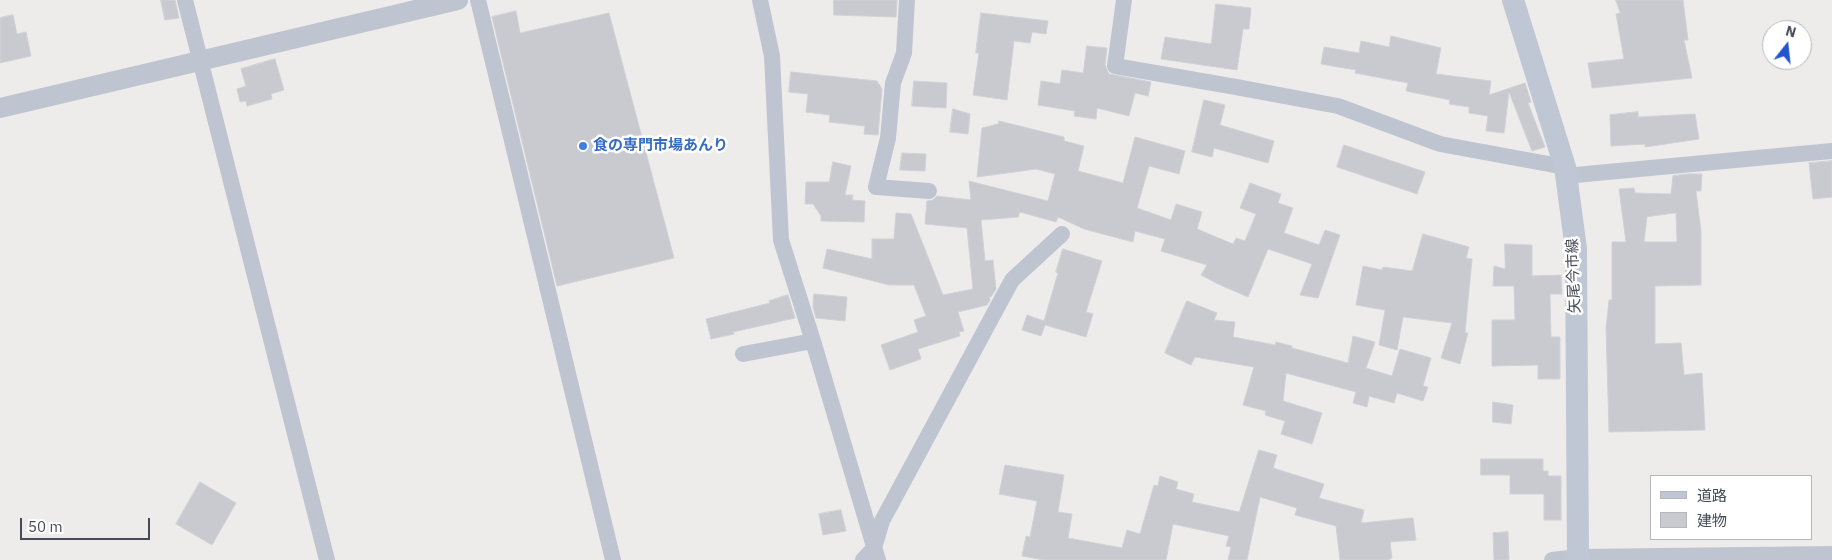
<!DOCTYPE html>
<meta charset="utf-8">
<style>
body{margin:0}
#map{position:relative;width:1832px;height:560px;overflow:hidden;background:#eeeceb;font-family:"IBM Plex Sans","Noto Sans JP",sans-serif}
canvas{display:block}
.legend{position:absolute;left:1650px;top:475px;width:162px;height:65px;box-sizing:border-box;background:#fff;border:1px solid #b5b7bc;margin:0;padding:6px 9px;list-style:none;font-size:15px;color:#454c57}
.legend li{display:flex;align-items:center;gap:10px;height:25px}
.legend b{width:25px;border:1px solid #b5b7bc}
.north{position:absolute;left:1762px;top:20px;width:50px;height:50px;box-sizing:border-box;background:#fff;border:1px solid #b5b7bc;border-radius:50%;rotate:16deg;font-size:14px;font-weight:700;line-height:20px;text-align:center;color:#454c57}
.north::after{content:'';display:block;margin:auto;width:18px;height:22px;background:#2354d0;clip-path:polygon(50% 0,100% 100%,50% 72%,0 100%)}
.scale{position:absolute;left:20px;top:518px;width:130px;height:22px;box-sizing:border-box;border:2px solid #454c57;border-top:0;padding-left:6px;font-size:15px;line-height:18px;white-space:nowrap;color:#454c57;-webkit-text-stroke:4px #fff;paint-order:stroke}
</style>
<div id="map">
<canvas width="1832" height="560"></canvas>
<ul class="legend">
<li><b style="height:6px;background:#bfc6d4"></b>道路</li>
<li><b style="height:14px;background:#c9cad0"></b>建物</li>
</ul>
<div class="north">N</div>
<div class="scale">50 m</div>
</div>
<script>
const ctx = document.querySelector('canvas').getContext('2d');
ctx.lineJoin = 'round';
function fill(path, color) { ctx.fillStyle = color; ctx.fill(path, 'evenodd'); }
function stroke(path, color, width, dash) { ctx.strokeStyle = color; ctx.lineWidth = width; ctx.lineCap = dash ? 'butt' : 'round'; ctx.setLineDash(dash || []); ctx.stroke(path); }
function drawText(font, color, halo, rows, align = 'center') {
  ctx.font = font + ' "IBM Plex Sans","Noto Sans JP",sans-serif'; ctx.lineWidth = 5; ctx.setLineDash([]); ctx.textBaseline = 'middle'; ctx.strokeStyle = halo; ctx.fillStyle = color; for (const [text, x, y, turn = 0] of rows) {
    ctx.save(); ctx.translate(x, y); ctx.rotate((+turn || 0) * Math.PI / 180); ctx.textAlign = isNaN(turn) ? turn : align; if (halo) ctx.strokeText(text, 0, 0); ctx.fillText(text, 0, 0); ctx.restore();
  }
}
const building = new Path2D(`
 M161 0H175L179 18 165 20Z
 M834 0H897L896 17 834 15Z
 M1616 0H1683L1688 40H1684L1692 78 1592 88 1588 63 1624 59 1616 14 1620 13Z
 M1216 4 1251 8 1249 29H1243L1237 70 1161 59 1165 37 1211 44Z
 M516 11 520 33 609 13 674 258 557 286 492 17Z
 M981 13 1048 21 1046 34 1032 32 1030 43 1014 41 1007 100 973 95 979 53H976Z
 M13 15 17 34 26 32 31 56 0 63V18Z
 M1391 36 1441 48 1436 74 1491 81 1489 95 1525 83 1531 102 1528 103 1545 147 1532 151 1509 92 1504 133 1486 131 1488 116 1469 113V107L1449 104 1450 100 1406 91 1408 83 1355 73 1356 70 1321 64 1324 47 1359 53 1361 41 1389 47Z
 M1087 46 1107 48 1105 65 1109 74 1151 82 1148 96 1135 93 1129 116 1097 108 1096 119 1074 116 1075 111 1038 105 1041 81 1060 84 1062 70 1083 73Z
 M275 59 284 90 271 94 272 99 247 106 246 101 240 102 237 89 246 86 241 69Z
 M791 72 877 81 882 89 878 135 864 134 865 126 829 122 830 115 806 112 808 94 789 92Z
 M914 81 947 83 946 108 912 106Z
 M1204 100 1225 105 1220 125 1274 141 1268 163 1214 148 1212 157 1192 152Z
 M953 109 970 114 968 134 950 132Z
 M1638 112V117L1695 114 1699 139 1645 147V144L1611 146 1610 115Z
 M999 121 1064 137V141L1084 146 1078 171 1123 183 1135 137 1185 151 1179 174 1149 166 1137 208 1171 220 1176 204 1202 212 1197 229 1233 244 1236 238 1245 241 1256 214 1240 208 1250 183 1281 194 1278 203 1293 208 1284 233 1319 245 1325 230 1340 235 1318 298 1300 295 1312 264 1268 249 1248 297 1218 284 1201 275 1207 265 1161 251 1165 239 1135 231 1133 242 1084 229 1058 217 1056 222 1020 212 1018 217 981 220 985 261 993 260 996 289 991 297H989L990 300 987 305 958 312 964 331 959 332 960 336 918 349 921 359 890 370 881 345 918 332 914 320 926 316 914 285H889L823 268 827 249 872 259V239H894L896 213 911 214 943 295 973 289 967 228 925 224 927 201 933 200 937 196 971 200 969 181 1048 201 1055 174 1036 169 977 177 982 128 998 124Z
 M1344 145 1425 172 1417 194 1337 167Z
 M902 153 926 154 925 171 900 170Z
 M1832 161V197L1813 199 1809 163Z
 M833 162 851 166 845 195H853L852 200 865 201 864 222 821 221V216L813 204H805L806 182H829Z
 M1688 174H1702L1701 191H1696L1701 231V285L1655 286V344L1681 343 1684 375 1702 373 1705 430 1609 432 1606 328 1609 300H1612V242H1626L1619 189 1634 188 1635 193 1671 194 1673 176ZM1676 213 1677 242H1644L1647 217Z
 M1423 234 1469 247 1466 258 1472 259 1465 333H1468L1460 364 1441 358 1452 323 1403 317 1397 350 1379 345 1385 310 1356 305 1363 266 1382 270 1383 267 1412 271Z
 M1505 244 1532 245V276L1561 275 1562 294H1550L1551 337H1560V379H1538V365L1492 366V320H1515L1514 286H1493L1494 266 1505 269Z
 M1063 249 1102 261 1086 312 1093 314 1086 337 1045 325 1041 336 1022 330 1027 315 1044 321 1058 273 1056 272Z
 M814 294 847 297 845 321 816 318 813 307Z
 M788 295 795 318 733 332 734 334 711 339 706 319 770 303 769 301Z
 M1187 301 1217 313 1214 320 1235 322 1233 337 1275 345 1276 342 1292 346V348L1348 363 1353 336 1375 342 1366 368 1392 376 1400 349 1431 358 1423 386 1428 387 1423 401 1397 393 1394 403 1369 396 1367 407 1353 403 1356 392 1286 373 1283 401 1322 413 1312 444 1281 434 1285 421 1265 415 1266 411 1243 405 1254 367 1195 357 1191 365 1165 353Z
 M1493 402 1513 405 1511 424 1493 422Z
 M1259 450 1277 455 1273 468 1324 484 1319 498 1364 510 1361 523 1413 518 1416 540 1390 542 1392 558 1388 560H1340L1336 526 1295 515 1297 508 1260 497 1247 560H1228L1231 547 1226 546 1229 536 1173 524 1166 560H1044L1022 556 1026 536 1030 537 1037 501 999 494 1005 465 1064 475 1058 512 1072 514 1068 538 1122 548 1127 530 1140 534 1154 485 1158 486 1160 476 1178 482 1176 489 1194 494 1192 502 1239 512Z
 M1481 459H1543V471H1548V476H1561V520H1544V494H1510V475H1481Z
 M200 482 236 503 212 545 176 524Z
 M841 510 846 531 823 535 819 514Z
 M1508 532 1509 560H1494L1493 533Z`);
const minor = new Path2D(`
 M185 0 327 560
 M478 0 613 560
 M760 0 772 56 781 240 813 341 878 560
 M907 0 904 53 893 83 888 138 876 187 929 191
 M1124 0 1115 66 1236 87 1338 106 1440 144 1565 167
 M1565 176 1832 151
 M743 354 813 341
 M863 560 874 548 882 521 1012 280 1062 234
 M1552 560 1578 557 1832 554`);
const tertiary = new Path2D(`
 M0 108 458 0`);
const secondary = new Path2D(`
 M1513 0 1565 167 1576 249 1578 560`);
const markers = [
 [583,146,5,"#3f7fe0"]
];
const shopNames = [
 ["食の専門市場あんり",593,146]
];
const streetNames = [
 ["矢尾今市線",1574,276,-92]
];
fill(building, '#c9cad0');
stroke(building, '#d0d1d7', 1);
stroke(minor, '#bfc5d0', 16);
stroke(tertiary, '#bfc5d0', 20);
stroke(secondary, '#bfc6d4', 22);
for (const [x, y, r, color] of markers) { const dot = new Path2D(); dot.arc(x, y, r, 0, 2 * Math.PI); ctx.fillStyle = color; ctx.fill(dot); stroke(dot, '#fff', 2); }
drawText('bold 15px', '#366cbe', '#fff', shopNames, 'left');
drawText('15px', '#454c57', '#fff', streetNames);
</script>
